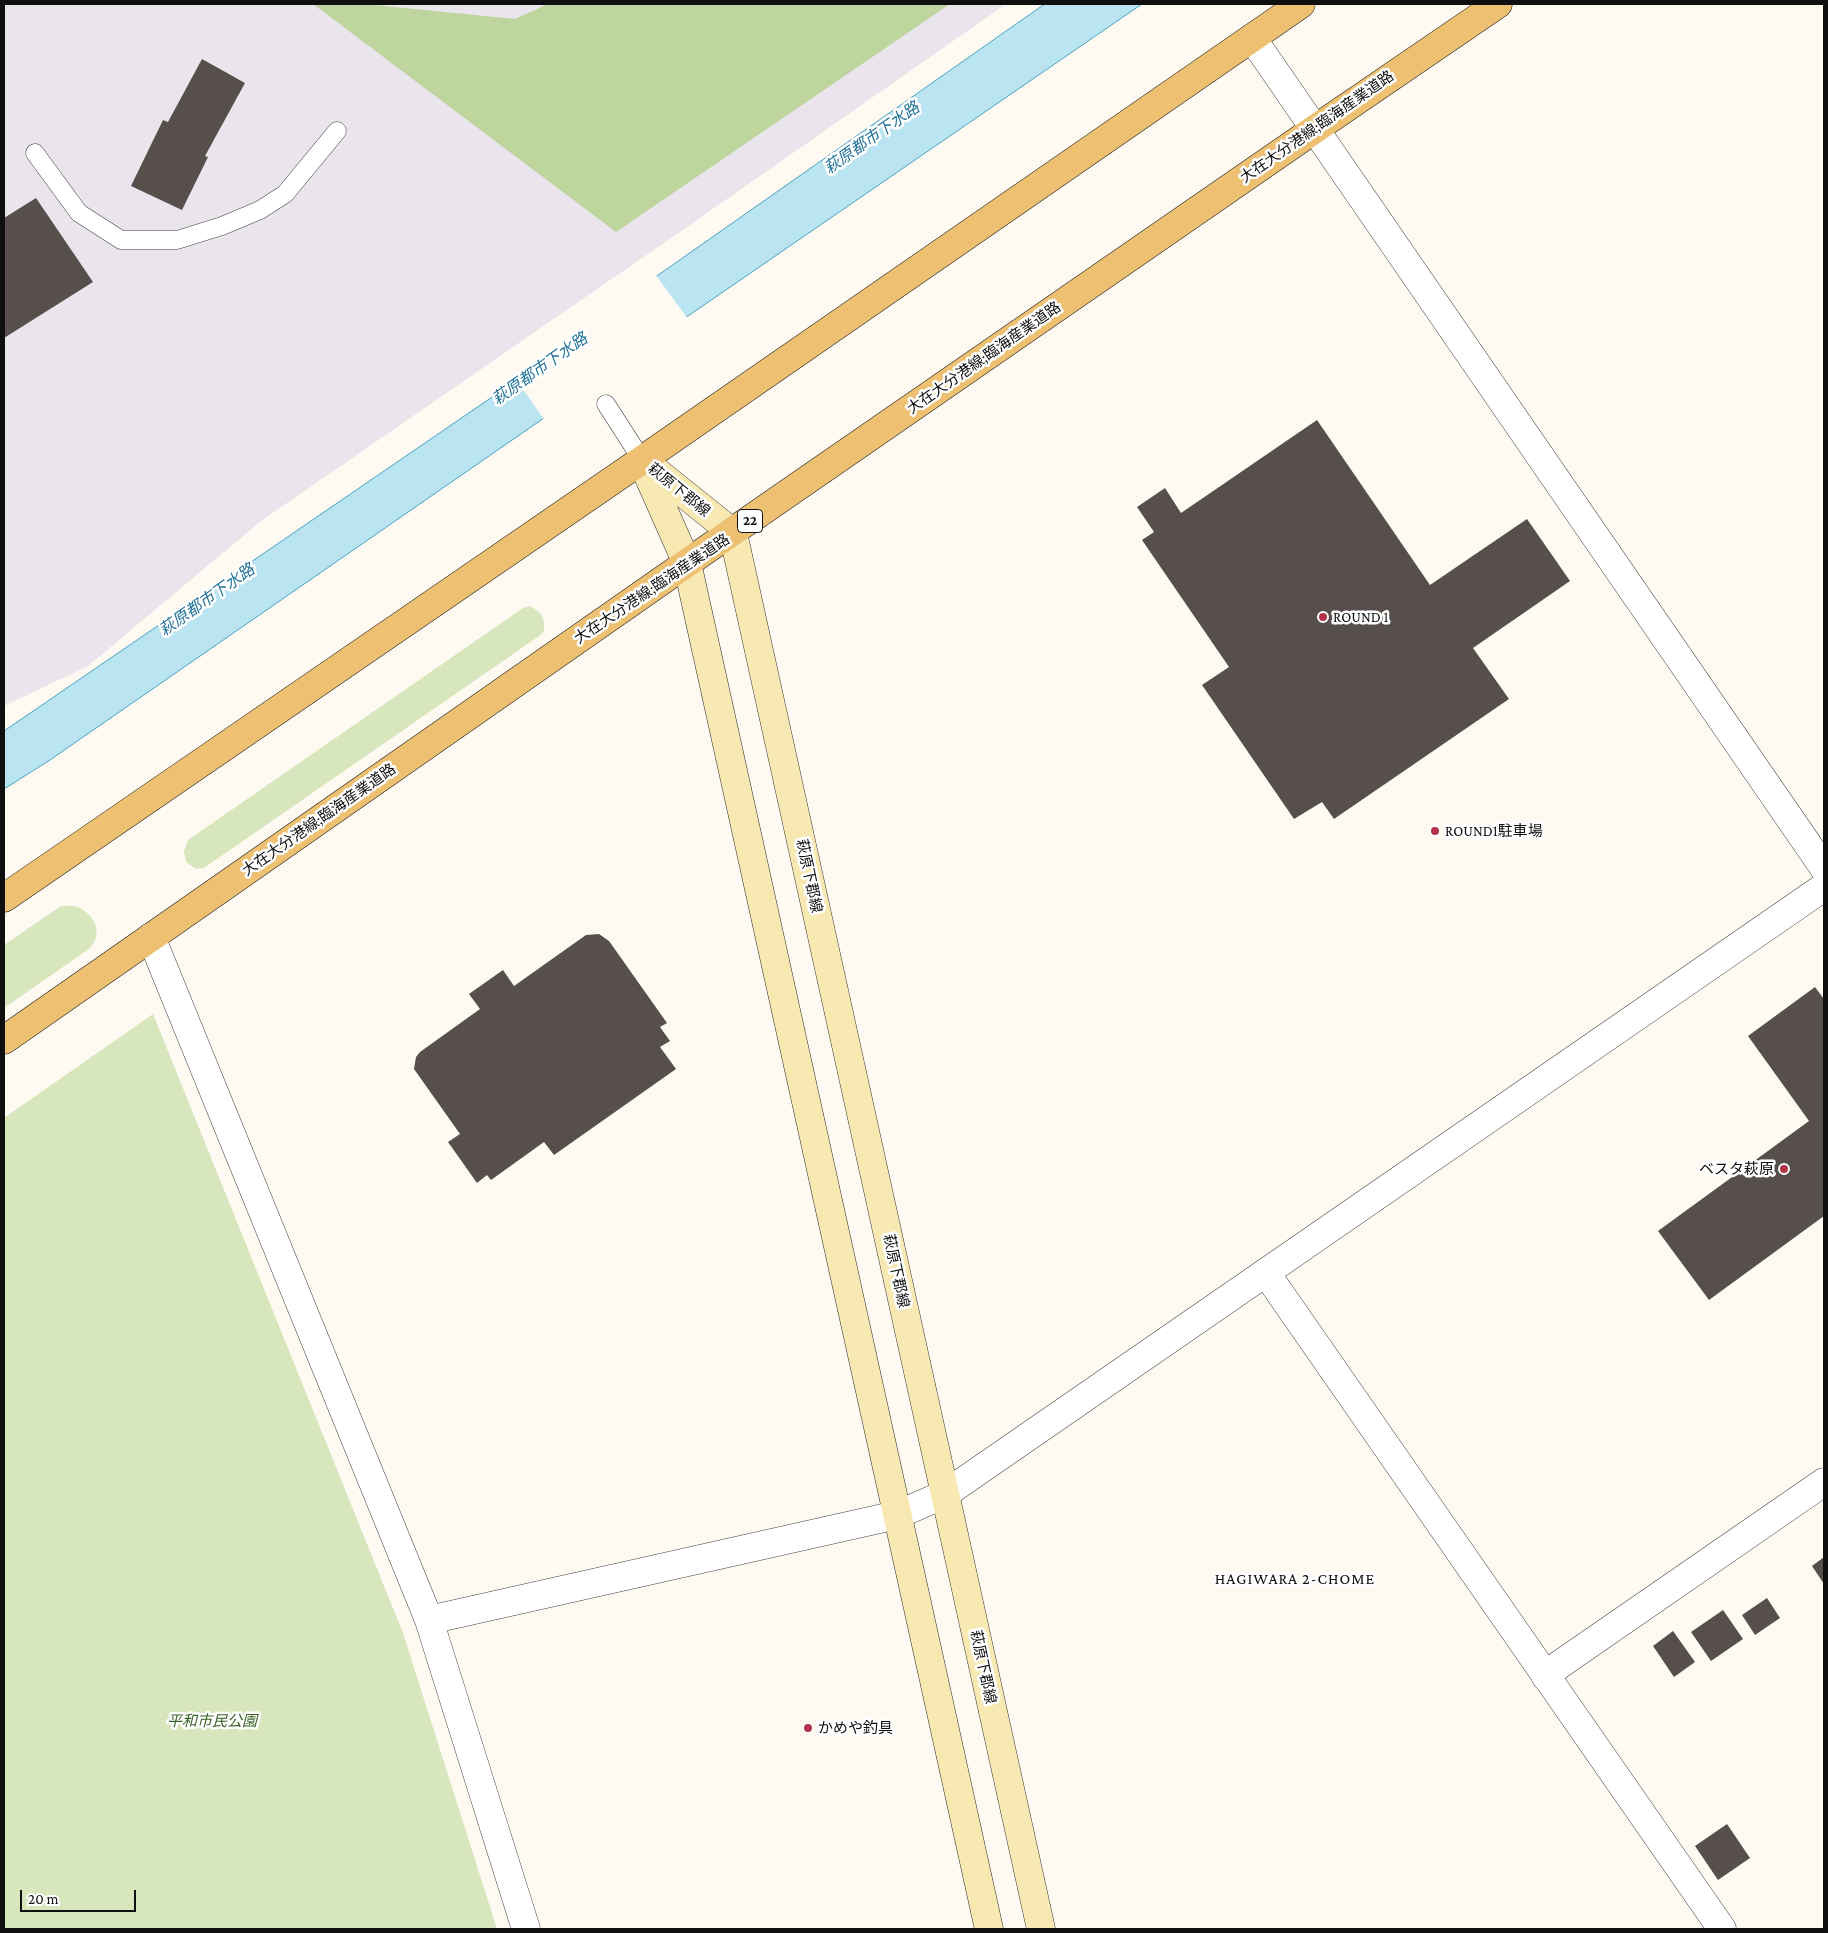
<!DOCTYPE html>
<meta charset="utf-8">
<style>
body{margin:0}
#map{position:relative;width:1828px;height:1933px;overflow:hidden;background:#fefaf1;font-family:"Crimson Pro",serif}
canvas{display:block}
.frame{position:absolute;inset:0;border:5px solid #0f0f0f;pointer-events:none}
.scale{position:absolute;left:20px;top:1890px;width:116px;height:22px;box-sizing:border-box;border:2px solid #0f0f0f;border-top:0;padding-left:6px;font-size:15px;line-height:18px;white-space:nowrap;color:#0f0f0f;-webkit-text-stroke:4px #fff;paint-order:stroke}
</style>
<div id="map">
<canvas width="1828" height="1933"></canvas>
<div class="frame"></div>
<div class="scale">20 m</div>
</div>
<script>
const ctx = document.querySelector('canvas').getContext('2d');
ctx.lineJoin = 'round';
function fill(path, color) { ctx.fillStyle = color; ctx.fill(path, 'evenodd'); }
function stroke(path, color, width, dash) { ctx.strokeStyle = color; ctx.lineWidth = width; ctx.lineCap = dash ? 'butt' : 'round'; ctx.setLineDash(dash || []); ctx.stroke(path); }
function drawText(font, color, halo, rows, align = 'center') {
  ctx.font = font + ' "Crimson Pro","Noto Sans JP",serif'; ctx.lineWidth = 5; ctx.setLineDash([]); ctx.textBaseline = 'middle'; ctx.strokeStyle = halo; ctx.fillStyle = color; for (const [text, x, y, turn = 0] of rows) {
    ctx.save(); ctx.translate(x, y); ctx.rotate((+turn || 0) * Math.PI / 180); ctx.textAlign = isNaN(turn) ? turn : align; if (halo) ctx.strokeText(text, 0, 0); ctx.fillText(text, 0, 0); ctx.restore();
  }
}
const industrial = new Path2D(`
 M4 4H1006L687 227 261 521 88 666 4 706Z`);
const green = new Path2D(`
 M530 606C541 612 545 617 544 630L542 634 204 868 196 869 186 862 184 851 188 840 523 608Z
 M61 906C66 906 72 905 77 907 98 915 104 938 86 951L4 1008V945Z
 M153 1014 403 1633 497 1929H4V1118Z`);
const forest = new Path2D(`
 M313 4H365L515 19 548 4H950L616 232Z`);
const water = new Path2D(`
 M1045 4H1142L688 316 544 418 50 760 4 789V731L517 380 513 374 664 271Z`);
const pier = new Path2D(`
 M655 274 688 319 545 421 511 372Z`);
const building = new Path2D(`
 M202 59 245 83 205 156 208 157 182 210 131 186 163 120 168 122Z
 M36 198 93 282 4 338V218Z
 M1317 420 1430 585 1527 519 1570 581 1473 648 1509 699 1334 819 1322 802 1294 819 1202 685 1229 667 1142 540 1154 532 1137 507 1165 488 1181 513Z
 M599 934 609 941 667 1023 660 1027 670 1041 660 1047 676 1069 554 1155 544 1142 491 1180 487 1175 477 1183 448 1142 460 1134 414 1069 416 1057 420 1052 480 1009 469 994 503 970 514 986 586 935Z
 M1815 987 1824 999V1216L1709 1300 1658 1231 1809 1121 1748 1036Z
 M1824 1557V1584L1812 1566Z
 M1767 1598 1780 1618 1755 1635 1742 1615Z
 M1723 1610 1743 1639 1711 1661 1691 1632Z
 M1673 1631 1695 1662 1674 1677 1653 1646Z
 M1727 1824 1750 1858 1718 1880 1695 1846Z`);
const service = new Path2D(`
 M35 153 79 213 121 240H177L222 226 260 210 285 194 337 131
 M606 404 642 460`);
const minor = new Path2D(`
 M1546 1677 1559 1665 1824 1482`);
const tertiary = new Path2D(`
 M1252 38 1824 868
 M151 937 429 1620 526 1929
 M1266 1273 1722 1929
 M429 1620 897 1515 945 1494 1824 887`);
const secondary = new Path2D(`
 M642 460 733 533 1041 1929
 M643 464 687 563 989 1929`);
const primary = new Path2D(`
 M4 898 642 460 1301 4
 M4 1040 687 563 1315 129 1498 4`);
const markers = [
 [1323,617,5,"#b43148"],
 [1435,831,5,"#b43148"],
 [1784,1169,5,"#b43148"],
 [808,1728,5,"#b43148"]
];
const shields = [
 [750,521,25]
];
const shieldNames = [
 ["22",750,521]
];
const streetNames = [
 ["大在大分港線;臨海産業道路",1317,127,-35],
 ["大在大分港線;臨海産業道路",984,358,-35],
 ["萩原下郡線",679,490,39],
 ["大在大分港線;臨海産業道路",652,589,-34],
 ["大在大分港線;臨海産業道路",319,820,-35],
 ["萩原下郡線",809,876,78],
 ["萩原下郡線",896,1271,78],
 ["萩原下郡線",983,1667,78]
];
const poiNames = [
 ["ROUND 1",1333,617],
 ["ROUND1駐車場",1445,831],
 ["ベスタ萩原",1774,1169,"right"],
 ["かめや釣具",818,1728]
];
const parkNames = [
 ["平和市民公園",212,1721]
];
const waterNames = [
 ["萩原都市下水路",872,138,-35],
 ["萩原都市下水路",540,369,-35],
 ["萩原都市下水路",207,600,-35]
];
const neighbourhoodNames = [
 ["HAGIWARA 2-CHOME",1295,1579]
];
fill(industrial, '#eae4ec');
fill(green, '#d7e6bd');
fill(forest, '#bed69e');
fill(water, '#bae4f1');
stroke(water, '#47a1c2', 1);
fill(pier, '#fefaf1');
fill(building, '#564f4c');
stroke(service, '#424242', 19);
stroke(minor, '#424242', 29);
stroke(tertiary, '#424242', 29);
stroke(secondary, '#313131', 29);
stroke(primary, '#202020', 29);
stroke(service, '#fff', 18);
stroke(minor, '#fff', 28);
stroke(tertiary, '#fff', 28);
stroke(secondary, '#f8e8b2', 28);
stroke(primary, '#edc072', 28);
for (const [x, y, r, color] of markers) { const dot = new Path2D(); dot.arc(x, y, r, 0, 2 * Math.PI); ctx.fillStyle = color; ctx.fill(dot); stroke(dot, '#fff', 2); }
for (const [x, y, w] of shields) { const box = new Path2D(); box.roundRect(x - w / 2, y - 11.5, w, 23, 4); ctx.fillStyle = '#fff'; ctx.fill(box); stroke(box, '#0f0f0f', 1); }
drawText('bold 14px', '#0f0f0f', null, shieldNames);
drawText('15px', '#0f0f0f', '#fff', streetNames);
drawText('15px', '#0f0f0f', '#fff', poiNames, 'left');
drawText('italic 15px', '#386124', '#fff', parkNames);
drawText('italic 16px', '#217297', '#fff', waterNames);
ctx.letterSpacing = '1px';
drawText('16px', '#0f0f0f', '#fff', neighbourhoodNames);
ctx.letterSpacing = '0px';
</script>
